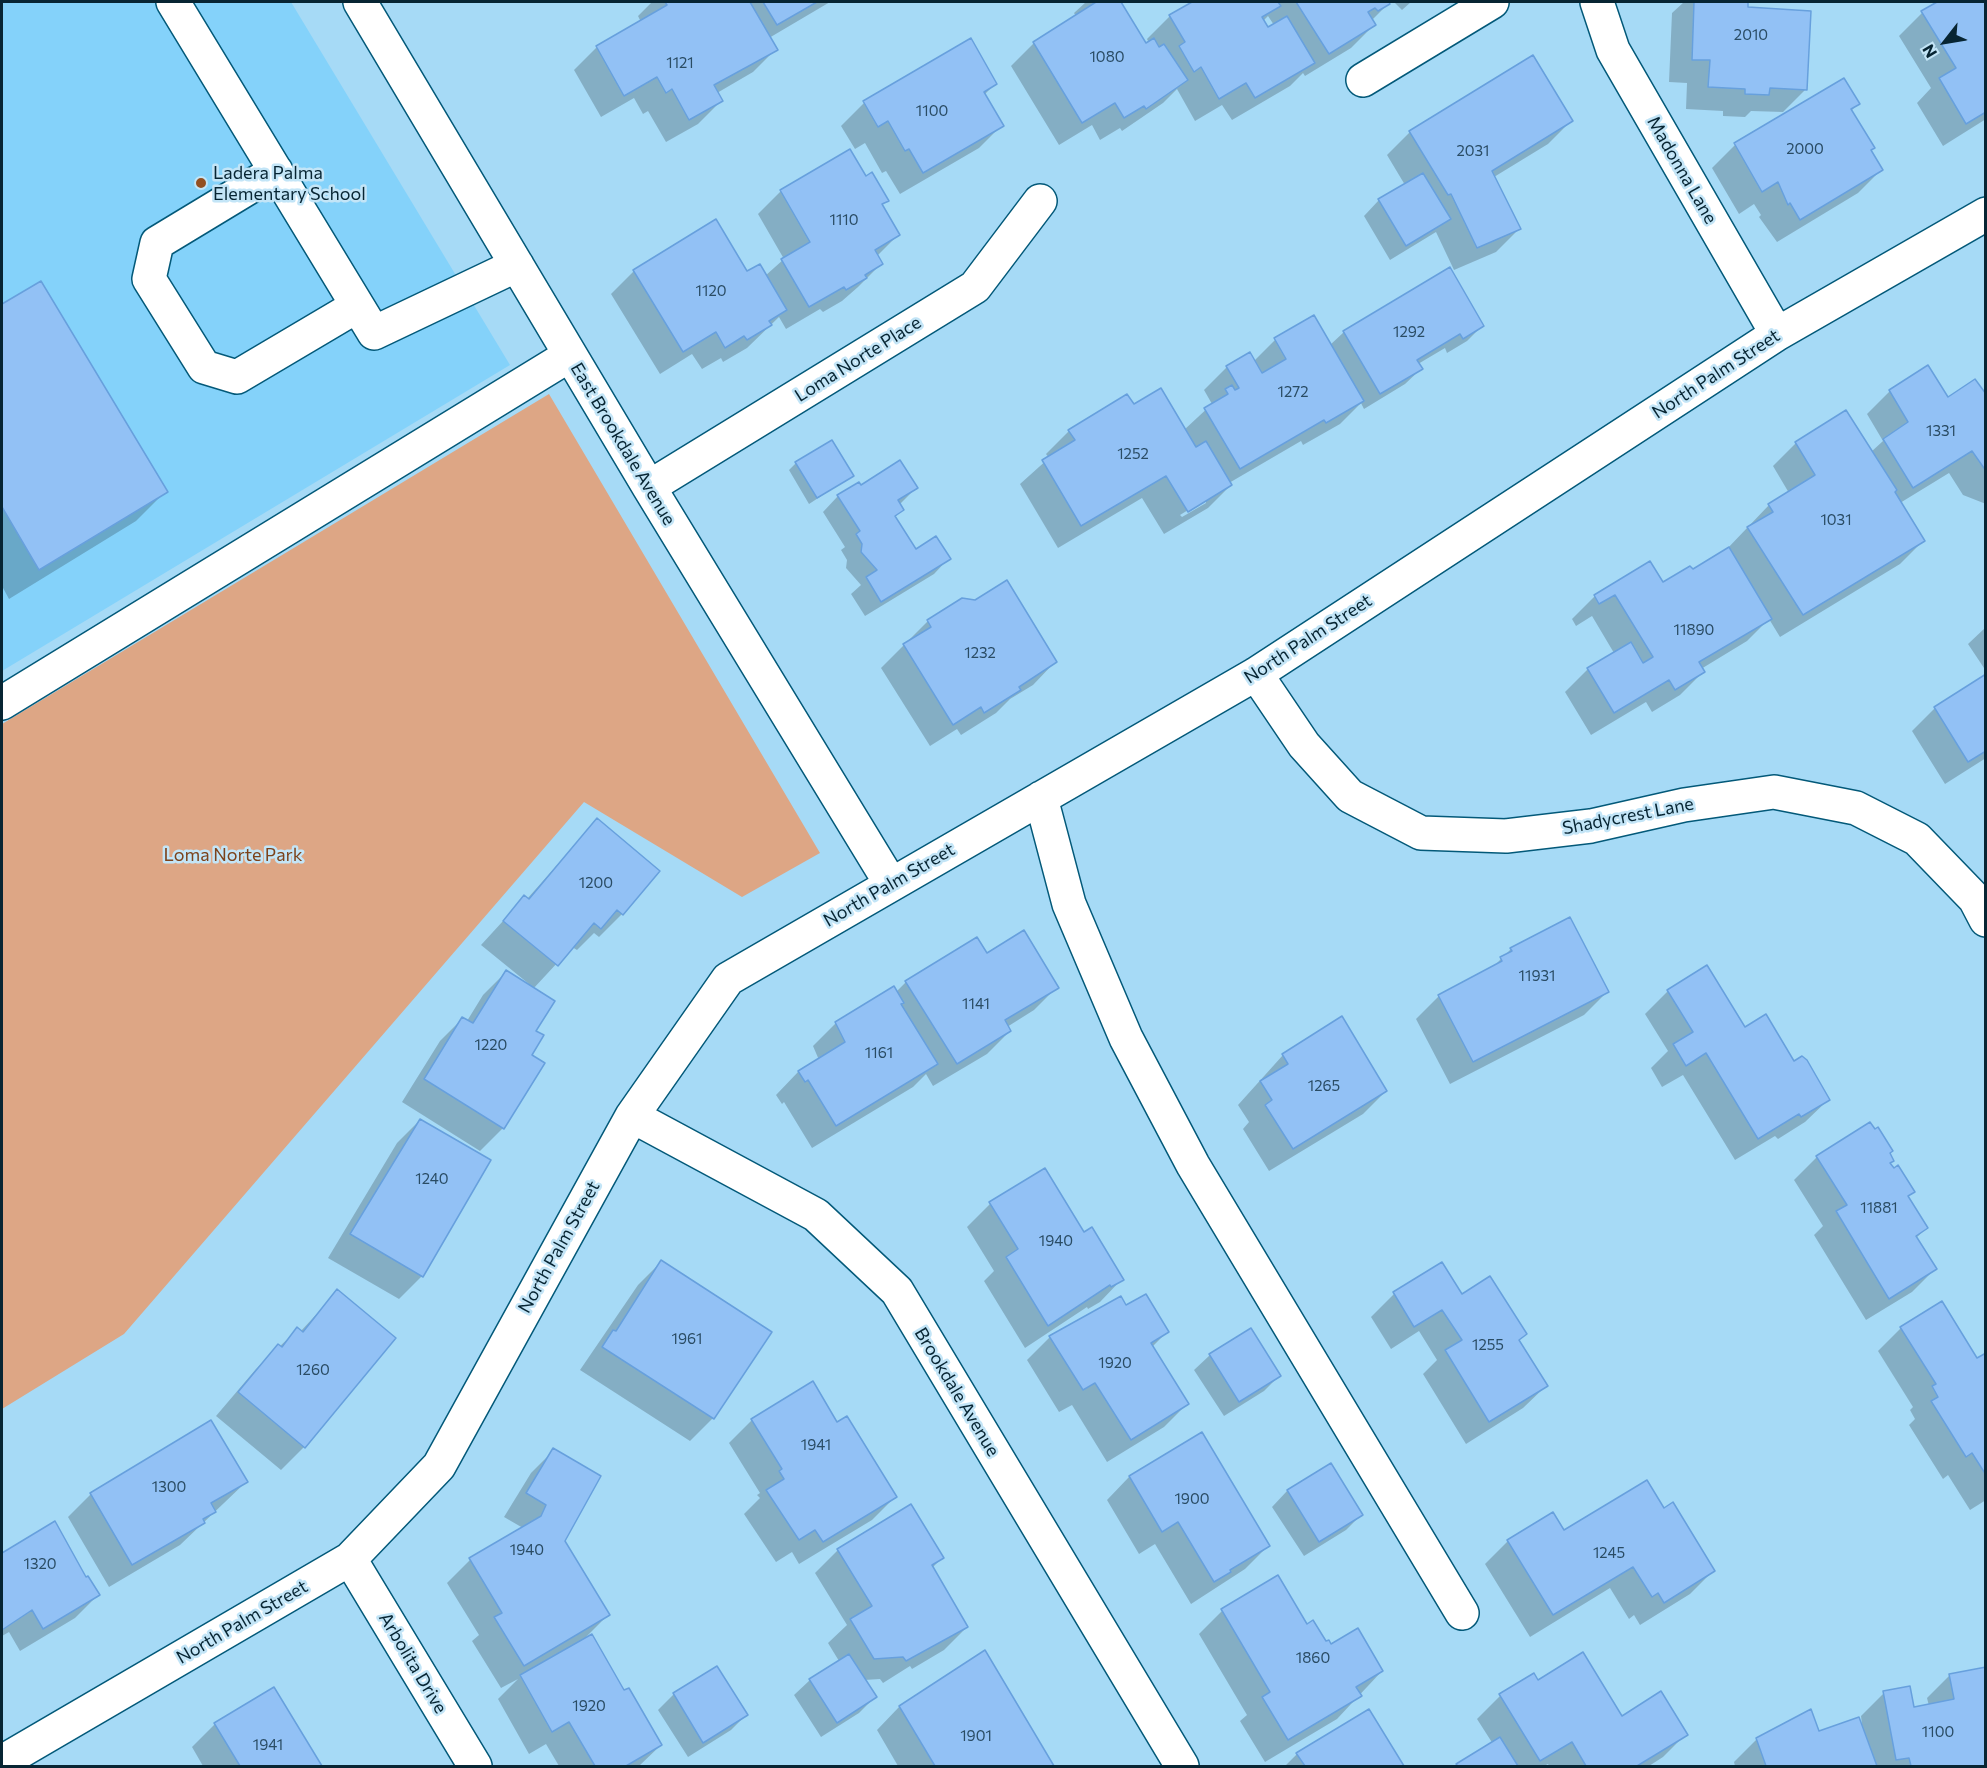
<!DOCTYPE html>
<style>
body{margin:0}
#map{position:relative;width:1987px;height:1768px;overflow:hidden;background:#a6daf6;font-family:Commissioner,sans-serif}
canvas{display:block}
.frame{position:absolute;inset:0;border:3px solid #072533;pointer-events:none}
.north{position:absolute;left:1915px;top:12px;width:60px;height:60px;-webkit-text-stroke:4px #c3e5f7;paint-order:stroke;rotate:239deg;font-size:16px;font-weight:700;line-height:24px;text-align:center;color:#072533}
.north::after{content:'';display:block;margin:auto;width:21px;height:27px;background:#072533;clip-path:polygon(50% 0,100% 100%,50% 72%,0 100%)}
</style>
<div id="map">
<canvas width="1987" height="1768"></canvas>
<div class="frame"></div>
<div class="north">N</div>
</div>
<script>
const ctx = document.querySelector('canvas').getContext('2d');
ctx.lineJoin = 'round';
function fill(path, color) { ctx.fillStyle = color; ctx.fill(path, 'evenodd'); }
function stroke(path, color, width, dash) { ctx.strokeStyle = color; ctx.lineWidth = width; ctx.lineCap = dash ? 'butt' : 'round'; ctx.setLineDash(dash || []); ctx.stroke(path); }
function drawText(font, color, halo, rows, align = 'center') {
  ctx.font = font + ' Commissioner,sans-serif'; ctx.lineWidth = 5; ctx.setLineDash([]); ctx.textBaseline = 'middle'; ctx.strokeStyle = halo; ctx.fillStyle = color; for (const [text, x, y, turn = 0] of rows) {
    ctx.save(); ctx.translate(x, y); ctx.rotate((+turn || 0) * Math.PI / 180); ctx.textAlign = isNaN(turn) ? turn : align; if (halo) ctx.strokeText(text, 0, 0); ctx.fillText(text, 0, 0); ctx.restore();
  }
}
const built = new Path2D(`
 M2 2H291L510 365 2 671Z`);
const green = new Path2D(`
 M549 394 820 853 742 897 584 802 124 1334 2 1409V724Z`);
const shadow = new Path2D(`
 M652 2H830L769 38 776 49 753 72 717 93 721 101 698 124 666 142 648 111 643 114 634 98 601 117 574 70 597 47 641 22 638 16Z
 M1086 2H1119L1145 45 1149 43 1147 39 1170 16 1194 2 1388 4 1371 21 1374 25 1351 48 1305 76 1303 73 1290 86 1232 120 1222 105 1195 121 1177 89 1163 103 1122 131 1120 128 1100 140 1092 125 1059 145 1011 66 1034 43 1076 16 1074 13ZM1268 16 1274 25 1268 29 1263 21Z
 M1394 2H1411L1402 10Z
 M1684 2H1747V9L1806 89 1783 112 1751 111 1745 117 1723 116V111L1686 109 1687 83 1669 82 1672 13Z
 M1940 2H1986V119L1943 146 1917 103 1931 88 1899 36 1922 13Z
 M995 84 984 95 1002 125 979 148 900 194 886 171 882 173 865 143 855 149 841 126 864 103Z
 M1858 104 1851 111 1881 170 1858 193 1777 242 1759 217 1761 215 1754 204 1739 214 1712 168 1735 145Z
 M1571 121 1548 144 1494 177 1519 229 1496 252 1454 270 1436 232 1390 260 1364 216 1379 200 1405 185 1387 155 1410 132Z
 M865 178 887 201 881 206 898 235 877 256 881 264 858 287 842 301 823 312 820 309 786 329 779 317 747 348 723 362 721 358 702 369 692 354 660 374 611 294 634 271 747 273 765 276 784 259 758 214 781 191Z
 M40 283 166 491 136 521 9 599 2 586V306Z
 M1482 326 1467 341 1447 353 1445 348 1418 364 1421 369 1405 384 1364 409 1361 403 1340 424 1303 445 1301 441 1229 483 1231 485 1208 508 1164 534 1142 498 1058 548 1020 484 1049 458 1046 454 1069 431 1133 406 1184 430 1212 404 1204 390 1227 367 1254 361 1275 340 1330 345 1344 332ZM1206 499V503L1182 517 1180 515Z
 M1890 391 1948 399 1986 396V504L1963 495 1949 473 1900 503 1923 541 1900 564 1780 637 1769 619 1747 641 1701 669 1703 672 1680 695 1652 712 1646 702 1591 735 1565 692 1588 669 1614 653 1592 616 1576 626 1572 619 1595 596 1662 584 1692 571 1725 551 1769 505 1789 493 1773 466 1796 443 1871 452 1883 441 1867 414Z
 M796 463 852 476 809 504 789 470Z
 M860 487 916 488 899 505 902 510 894 518 915 551 949 558 934 574 865 616 851 594 861 585 846 568 847 560 841 550 845 547 823 512 838 496Z
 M928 621 1055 662 1033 685 1010 699 996 713 961 735 957 729 930 746 881 668Z
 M1986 627V671L1968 644Z
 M1986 676V758L1945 784 1912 731 1935 708Z
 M597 820 622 914 599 937 594 933 577 950 572 947 533 989 534 1031 530 1055 503 1128 480 1151 402 1102 440 1041 463 1018 467 1021 483 995 506 972 529 984 481 945 525 897 527 899Z
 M1511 949 1607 992 1584 1015 1450 1084 1416 1019 1439 996 1491 969Z
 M986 955 1057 987 1034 1010 1007 1027 1010 1031 987 1054 933 1086 926 1074 913 1087 812 1148 784 1102 782 1104 776 1095 798 1072 819 1060 813 1046 836 1023 896 992 906 982Z
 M1668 991 1744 1029 1794 1063 1828 1100 1805 1122 1778 1139 1775 1136 1735 1160 1683 1075 1662 1087 1651 1068 1668 1051 1645 1014Z
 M1283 1055 1386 1091 1363 1114 1269 1171 1243 1129 1249 1122 1238 1105Z
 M420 1120 422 1276 399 1299 328 1258 397 1143Z
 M1817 1157 1889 1164 1913 1192 1907 1197 1927 1228 1916 1238 1935 1269 1912 1292 1866 1320 1814 1235 1823 1226 1794 1180Z
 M1044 1170 1084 1234 1122 1279 1100 1302 1088 1309 1087 1307 1025 1348 984 1281 994 1271 967 1227 990 1204Z
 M661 1262 713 1418 690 1441 580 1370 638 1285Z
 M1441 1264 1461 1296 1525 1334 1518 1341 1546 1386 1523 1408 1466 1444 1423 1374 1437 1360 1419 1331 1391 1349 1371 1317 1394 1294Z
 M338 1291 304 1447 281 1470 216 1416 256 1369 298 1329 300 1332Z
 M1126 1307 1167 1332 1152 1347 1187 1404 1164 1427 1107 1462 1072 1405 1059 1412 1027 1360 1050 1337Z
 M1901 1328 1976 1360 1986 1355V1500L1970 1510 1948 1475 1943 1479 1909 1425 1915 1419 1910 1410 1913 1407 1878 1351Z
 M1210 1355 1279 1376 1264 1391 1224 1416 1194 1370Z
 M752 1420 837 1424 895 1497 872 1520 799 1564 792 1552 776 1562 744 1514 760 1498 757 1495 760 1493 729 1443Z
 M1202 1434 1268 1546 1245 1569 1191 1604 1155 1544 1139 1554 1107 1500 1129 1477Z
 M554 1450 563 1541 608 1615 584 1639 661 1745 639 1766H559L546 1744 529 1754 498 1699 518 1679 501 1688 472 1641 479 1635 447 1583 470 1560 523 1528 504 1517 531 1473Z
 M1330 1465 1361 1515 1346 1530 1304 1556 1272 1507 1287 1491Z
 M246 1482 180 1545 109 1587 68 1517 91 1494Z
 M910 1506 942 1558 932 1568 967 1627 944 1650 912 1669 910 1666 883 1683 880 1679 864 1680 875 1697 859 1713 821 1737 794 1695 810 1680 839 1661 828 1643 847 1625 815 1573 838 1550Z
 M1664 1510 1713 1571 1690 1594 1640 1625 1634 1615 1629 1619 1610 1588 1530 1637 1485 1564 1508 1541 1563 1532Z
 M54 1523 85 1579 98 1595 75 1618 20 1651 9 1632 2 1636V1554Z
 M1222 1611 1307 1626 1331 1646 1382 1671 1337 1719 1265 1762 1240 1721 1247 1715 1199 1634Z
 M984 1652 1052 1766H898L877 1730 899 1707Z
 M717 1668 746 1715 731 1730 688 1757 658 1710 674 1694Z
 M1986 1669V1766H1735L1734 1762 1757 1739 1819 1733 1862 1724 1861 1716 1884 1693 1913 1709 1929 1706 1927 1698 1950 1675Z
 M1538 1682 1621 1718 1686 1734 1663 1757 1649 1766H1549L1548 1764 1544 1766H1456L1493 1744 1477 1719 1500 1696Z
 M273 1689 320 1766H203L192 1747 215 1724Z
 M1369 1711 1402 1766H1285L1297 1754Z`);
const building = new Path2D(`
 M665 2H750L778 50 714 85 723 101 689 120 672 89 666 93 657 77 624 96 596 46 667 5Z
 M763 2H817L777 25Z
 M1096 2H1121L1146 43 1154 38 1159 47 1164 44 1188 80 1146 109 1144 106 1124 118 1115 103 1082 123 1033 42Z
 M1192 2H1278L1281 6 1262 17 1268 27 1287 16 1315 63 1255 98 1246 83 1219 99 1201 67 1194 72 1179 46 1185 42 1169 15Z
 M1296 2H1389L1390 4 1378 11 1375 8 1368 12 1376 25 1329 54Z
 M1694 2H1748V7L1811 11 1807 90 1770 88 1769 95 1745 94V89L1708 87 1710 60H1692Z
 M1937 2H1986V112L1966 124 1939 78 1956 68 1921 11Z
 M971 38 997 84 984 92 1004 126 923 173 909 149 905 151 888 121 878 127 863 101Z
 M1533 55 1573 121 1492 171 1521 229 1477 248 1451 194 1448 195 1409 131Z
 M1844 78 1860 104 1851 109 1875 148 1871 150 1883 170 1800 220 1790 203 1788 205 1778 182 1762 192 1734 143Z
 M850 149 866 176 872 172 889 201 882 204 900 235 875 250 883 264 865 275 867 278 846 290 844 287 809 307 781 259 810 242 780 190Z
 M1423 173 1451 219 1406 246 1378 199Z
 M716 219 747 271 760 264 787 310 769 321 772 325 747 340 744 336 725 348 716 332 683 352 633 270Z
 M1450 267 1484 326 1463 339 1460 334 1417 360 1423 369 1380 394 1343 331Z
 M41 281 168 492 39 570 2 507V304Z
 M1314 315 1364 401 1326 423 1324 420 1240 469 1204 408 1228 394 1225 389 1232 385 1235 390 1239 388 1226 366 1250 352 1262 373 1286 359 1274 338Z
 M1928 365 1948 397 1975 379 1986 394V471L1972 451 1913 488 1883 439 1908 422 1889 390Z
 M1161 388 1196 447 1206 441 1232 485 1188 512 1166 476 1081 526 1042 460 1075 440 1068 430 1127 394 1134 404Z
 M1846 410 1897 490 1895 492 1925 541 1803 615 1747 527 1773 512 1768 504 1815 475 1795 442Z
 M832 440 854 476 817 498 795 462Z
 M900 460 918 488 898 500 904 510 895 516 916 549 936 536 951 559 881 602 866 577 877 570 861 552 862 544 856 534 860 531 837 495 859 482 861 485Z
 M1729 547 1772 619 1699 662 1705 672 1675 690 1669 680 1614 713 1587 668 1631 642 1643 663 1653 657 1615 595 1599 604 1594 595 1650 561 1663 582 1690 566 1693 569Z
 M1007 580 1057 662 1019 687 1021 690 984 713 981 707 953 725 903 644 931 627 927 620 962 598 975 600Z
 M1986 674V751L1968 762 1934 707Z
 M597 818 660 871 623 915 617 910 601 929 594 923 558 966 503 921 524 895 529 899Z
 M1570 917 1609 992 1473 1062 1438 995 1502 961 1500 957 1512 951 1510 948Z
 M1024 930 1059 988 1005 1020 1011 1031 957 1064 905 981 977 937 987 953Z
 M1707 965 1745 1027 1766 1014 1794 1061 1802 1056 1807 1060 1830 1100 1801 1117 1799 1114 1758 1139 1706 1053 1686 1066 1673 1044 1693 1032 1667 990Z
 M506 970 555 1001 536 1031 544 1035 532 1055 545 1063 504 1129 424 1079 462 1017 473 1023Z
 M894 986 904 1003 901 1004 938 1064 836 1126 808 1080 805 1082 798 1071 845 1042 835 1022Z
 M1342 1016 1387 1091 1293 1149 1265 1105 1272 1100 1260 1081 1288 1064 1282 1054Z
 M420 1119 491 1160 423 1277 350 1234Z
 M1870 1122 1875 1129 1878 1127 1893 1151 1890 1153 1894 1161 1890 1163 1894 1168 1898 1165 1915 1192 1908 1196 1928 1228 1916 1236 1937 1269 1889 1299 1836 1211 1847 1205 1816 1156Z
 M1045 1168 1084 1232 1092 1227 1124 1280 1111 1287 1110 1285 1048 1326 1006 1257 1018 1249 989 1202Z
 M661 1260 772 1332 714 1419 602 1347 613 1330 616 1331Z
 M1442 1262 1462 1294 1490 1276 1527 1334 1519 1340 1548 1386 1489 1422 1445 1350 1462 1340 1442 1310 1414 1327 1393 1292Z
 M337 1289 396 1338 305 1448 238 1392 278 1344 282 1347 297 1327 303 1332Z
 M1146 1294 1169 1332 1151 1343 1189 1404 1131 1440 1095 1383 1083 1390 1049 1336 1121 1296 1126 1305Z
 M1942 1301 1977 1358 1986 1353V1475L1972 1453 1966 1457 1931 1401 1938 1397 1932 1386 1936 1384 1900 1327Z
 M1251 1328 1281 1376 1239 1402 1209 1354Z
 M813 1381 837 1422 847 1416 897 1497 823 1542 815 1530 799 1540 766 1490 784 1479 779 1471 782 1469 751 1419Z
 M211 1420 248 1482 211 1503 216 1512 203 1519 205 1523 132 1565 90 1493Z
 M1202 1432 1270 1546 1230 1570 1231 1572 1214 1582 1178 1522 1162 1532 1129 1476Z
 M553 1448 601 1476 565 1541 610 1615 524 1666 494 1617 502 1613 469 1558 541 1516 546 1505 526 1493Z
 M1331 1463 1363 1515 1319 1542 1287 1490Z
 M1647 1480 1664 1508 1673 1502 1715 1571 1664 1603 1658 1593 1652 1597 1633 1567 1553 1615 1507 1540 1553 1512 1564 1530Z
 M911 1504 944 1558 932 1565 968 1627 906 1661 903 1657 874 1659 850 1619 872 1606 837 1549Z
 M55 1521 86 1577 88 1576 100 1595 43 1629 32 1610 2 1630V1553Z
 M1278 1575 1307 1624 1313 1620 1326 1641 1329 1640 1331 1644 1358 1628 1383 1671 1356 1687 1362 1696 1288 1740 1262 1697 1270 1692 1221 1609Z
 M592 1634 624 1690 629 1688 662 1745 626 1766H595L569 1722 552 1732 520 1675Z
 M985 1650 1054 1766H935L899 1706Z
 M1583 1652 1622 1716 1661 1691 1688 1735 1637 1766H1586L1572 1742 1540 1761 1499 1694 1534 1673 1538 1680Z
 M849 1654 877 1697 837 1723 809 1679Z
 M717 1666 748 1715 703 1743 673 1693Z
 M1986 1667V1766H1911L1909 1758 1896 1760 1883 1691 1910 1686 1914 1707 1954 1699 1949 1674Z
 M274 1687 322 1766H240L214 1723Z
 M1369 1709 1404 1766H1305L1296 1753Z
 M1811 1709 1819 1731 1859 1717 1877 1766H1766L1756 1738Z
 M1500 1737 1518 1766H1458L1456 1764Z`);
const minor = new Path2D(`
 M173 2 374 333 517 265
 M360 2 649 487 891 884
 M1597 2 1613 50 1777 334
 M1363 80 1492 2
 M276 171 157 243 149 279 204 367 237 377 357 306
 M649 487 975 287 1040 201
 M1256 674 1304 745 1350 796 1421 833 1506 836 1591 826 1684 805 1774 792 1856 808 1917 839 1975 899 1986 920
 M2 703 570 355
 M1041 798 1069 904 1126 1038 1193 1165 1462 1613
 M632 1116 816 1215 897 1291 1182 1766
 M350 1559 475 1766
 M2 1762 350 1559 439 1466 632 1116 728 979 1256 674 1777 334 1986 214`);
const markers = [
 [201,183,6,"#934f21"]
];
const numberNames = [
 ["2010",1751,35],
 ["1080",1107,57],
 ["1121",680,63],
 ["1100",932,111],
 ["2000",1805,149],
 ["2031",1473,151],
 ["1110",844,220],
 ["1120",711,291],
 ["1292",1409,332],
 ["1272",1293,392],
 ["1331",1941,431],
 ["1252",1133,454],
 ["1031",1836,520],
 ["11890",1694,630],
 ["1232",980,653],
 ["1200",596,883],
 ["11931",1537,976],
 ["1141",976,1004],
 ["1220",491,1045],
 ["1161",879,1053],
 ["1265",1324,1086],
 ["1240",432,1179],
 ["11881",1879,1208],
 ["1940",1056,1241],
 ["1961",687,1339],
 ["1255",1488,1345],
 ["1920",1115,1363],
 ["1260",313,1370],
 ["1941",816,1445],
 ["1300",169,1487],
 ["1900",1192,1499],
 ["1940",527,1550],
 ["1245",1609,1553],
 ["1320",40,1564],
 ["1860",1313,1658],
 ["1920",589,1706],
 ["1100",1938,1732],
 ["1901",976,1736],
 ["1941",268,1745]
];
const streetNames = [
 ["Madonna Lane",1682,170,60],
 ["Loma Norte Place",858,359,-32],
 ["North Palm Street",1716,374,-33],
 ["East Brookdale Avenue",623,444,59],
 ["North Palm Street",1308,639,-33],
 ["Shadycrest Lane",1628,816,-11],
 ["North Palm Street",889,885,-30],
 ["North Palm Street",559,1247,-61],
 ["Brookdale Avenue",957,1392,59],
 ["North Palm Street",242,1622,-30],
 ["Arbolita Drive",413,1663,59]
];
const poiNames = [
 ["Ladera Palma",213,173],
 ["Elementary School",213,194]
];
const parkNames = [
 ["Loma Norte Park",233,855]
];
fill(built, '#84d2fa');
fill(green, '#dda685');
fill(shadow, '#0003');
fill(building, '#92c1f5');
stroke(building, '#67a0dd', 1.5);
stroke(minor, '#035979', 36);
stroke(minor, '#fff', 33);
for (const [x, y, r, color] of markers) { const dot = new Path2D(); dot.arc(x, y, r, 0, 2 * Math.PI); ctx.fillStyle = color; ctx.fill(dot); stroke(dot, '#c3e5f7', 2); }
drawText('15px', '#2a4c64', null, numberNames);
drawText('18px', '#072533', '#c3e5f7', streetNames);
drawText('18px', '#072533', '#c3e5f7', poiNames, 'left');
drawText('18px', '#7c421a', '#c3e5f7', parkNames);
</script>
